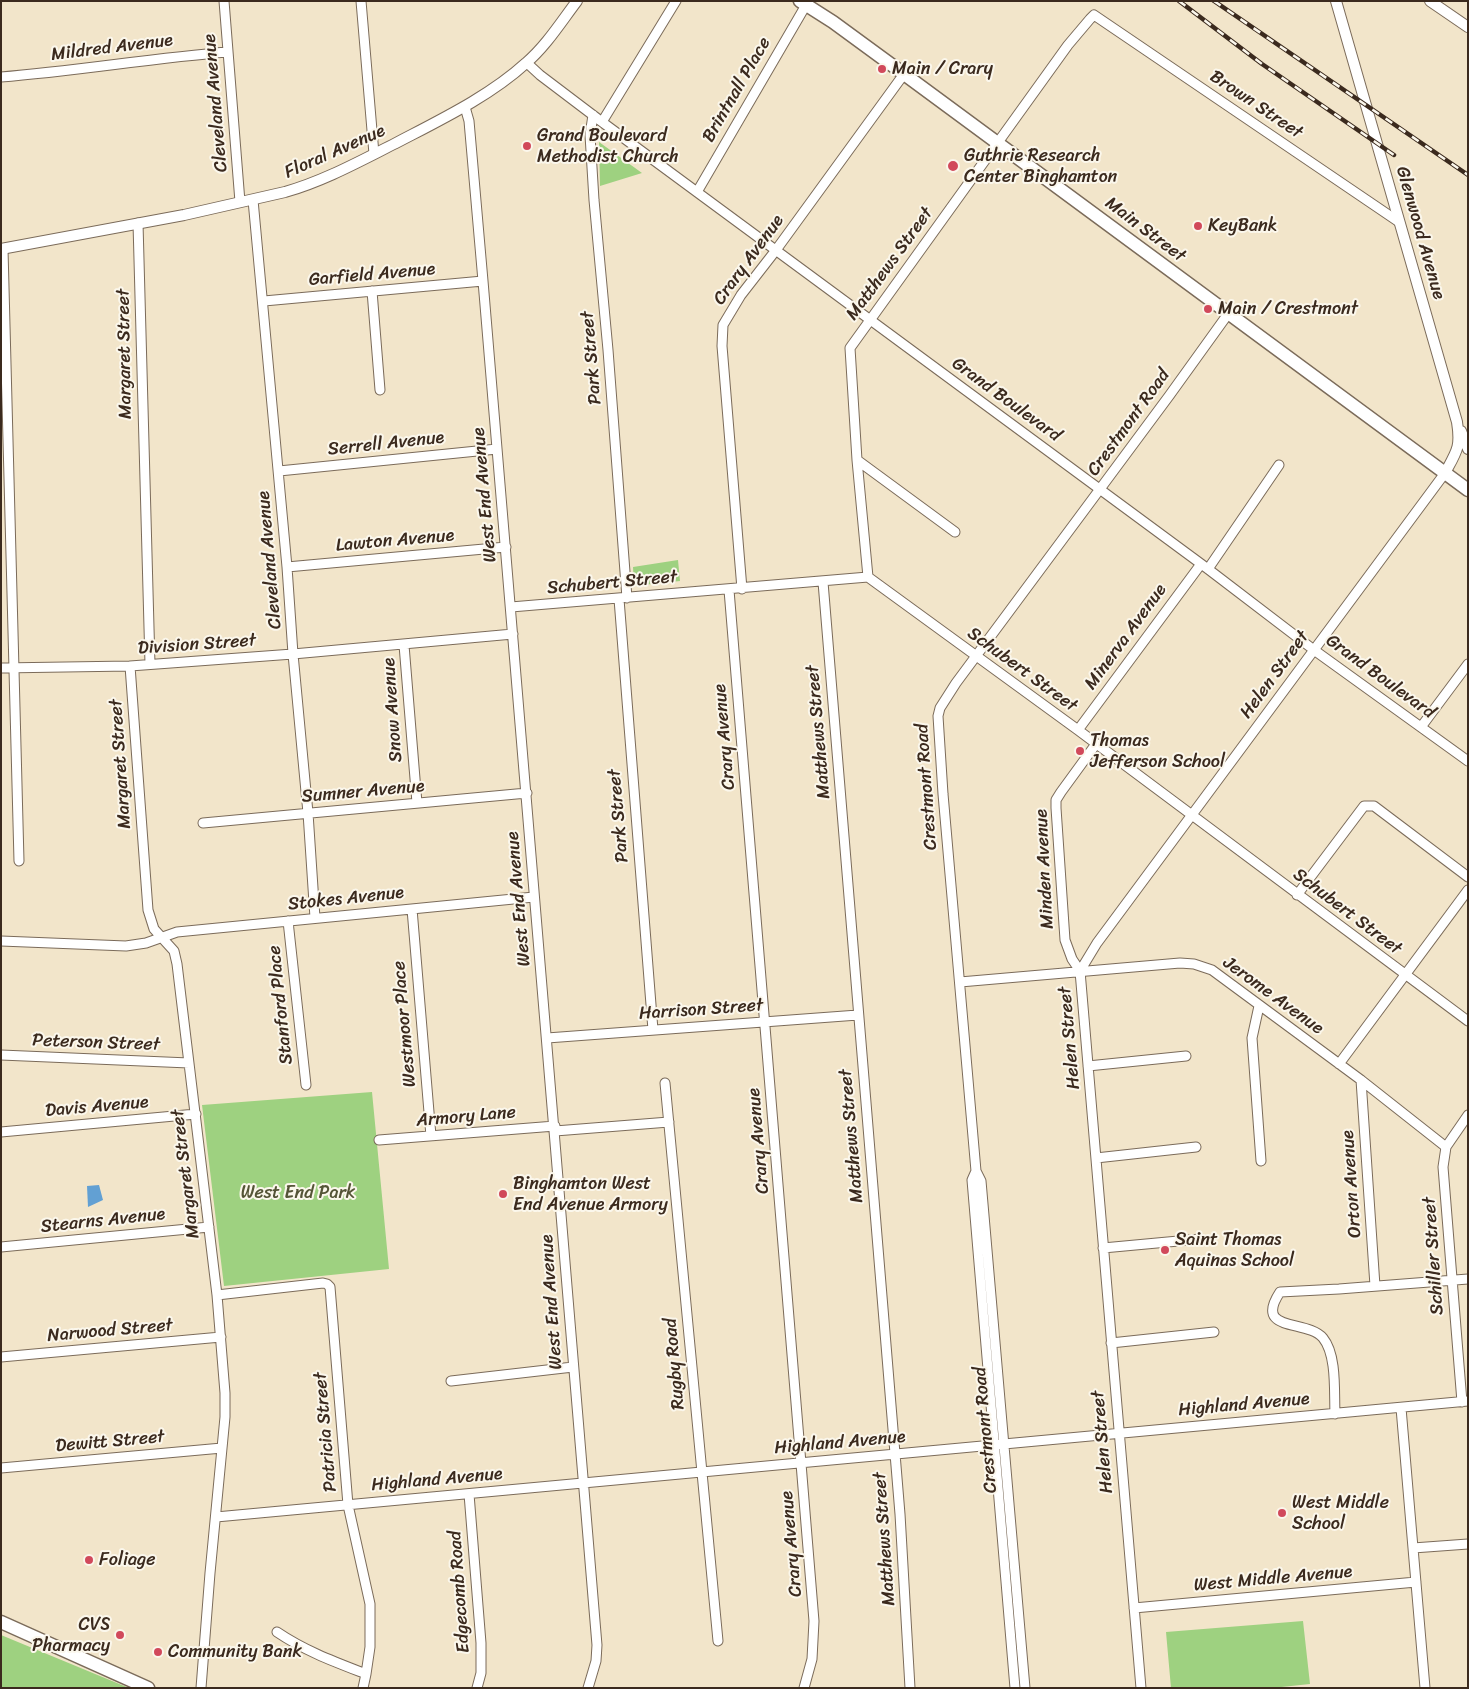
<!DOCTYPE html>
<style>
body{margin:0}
#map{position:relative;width:1469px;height:1689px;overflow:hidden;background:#f2e5ca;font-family:Sriracha,sans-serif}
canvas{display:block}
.frame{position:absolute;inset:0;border:2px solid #3b2a1e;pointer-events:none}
</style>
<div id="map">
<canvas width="1469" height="1689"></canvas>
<div class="frame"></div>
</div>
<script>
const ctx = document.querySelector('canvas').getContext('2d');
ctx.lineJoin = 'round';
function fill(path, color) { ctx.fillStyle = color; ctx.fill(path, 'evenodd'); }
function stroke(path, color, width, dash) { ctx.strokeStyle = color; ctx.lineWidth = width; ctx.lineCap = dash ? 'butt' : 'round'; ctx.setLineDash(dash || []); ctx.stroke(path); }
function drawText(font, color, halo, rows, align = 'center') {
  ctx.font = font + ' Sriracha,sans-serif'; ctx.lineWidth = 4; ctx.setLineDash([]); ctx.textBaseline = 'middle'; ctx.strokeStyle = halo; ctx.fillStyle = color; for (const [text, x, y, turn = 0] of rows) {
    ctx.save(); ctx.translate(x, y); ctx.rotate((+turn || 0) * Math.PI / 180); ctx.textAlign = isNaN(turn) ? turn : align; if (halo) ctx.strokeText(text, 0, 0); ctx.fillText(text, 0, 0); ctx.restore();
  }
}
const green = new Path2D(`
 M599 142 642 173 600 186Z
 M678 560 680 581 634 586 633 567Z
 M372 1092 389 1269 224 1286 202 1105Z
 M1303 1621 1310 1684 1272 1688H1171L1166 1632Z
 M1 1635 129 1688H1Z`);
const water = new Path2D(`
 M99 1185 103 1200 88 1207 87 1186Z`);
const minor = new Path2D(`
 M224 1 240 202
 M361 1 374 154
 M527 63 540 75 602 122 1208 569 1314 650 1468 761
 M1 77C77 71 152 58 228 52
 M465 107 469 121 483 281 597 1645 596 1661 588 1688
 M593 115 590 135 594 200 608 350 627 598
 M602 122 676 1
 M697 192 806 5
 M253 200 287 567 293 654 308 813 315 918
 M138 223 150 664
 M3 249 19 861
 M372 291 380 390
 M264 301 483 281
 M857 460 955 532
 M279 471 497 449
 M287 567 506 547
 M1208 569 1279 465
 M868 577 857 460 850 348 1068 45 1090 19 1094 15 1399 222
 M823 582 900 1514 910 1688
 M742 589 722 346 723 325 741 295 776 250 904 74
 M729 590 814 1621 812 1659 804 1688
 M619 599 653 1030
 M511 607 868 577 1078 730 1468 1021
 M404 645 417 803
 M130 666 148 910 154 929 174 951 177 964 217 1295 225 1393V1417L210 1573 201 1688
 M1 668 130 666 293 654 513 634
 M1421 727 1468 664
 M1078 730 1201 564
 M203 823 527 793
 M1297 895 1364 806H1374L1468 877
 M412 909 431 1136
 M288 921 306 1085
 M1 941 126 946 146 943 177 932 534 897
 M1080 971 1072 959 1065 940 1056 808V800L1061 792 1096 744
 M960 982 1180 963 1194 964 1212 970 1361 1080 1446 1147
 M1259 1006 1252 1038 1261 1161
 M547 1038 858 1015
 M1 1055 189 1063
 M1339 1064 1468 890
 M1088 1066 1186 1056
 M1361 1080 1375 1286
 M665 1083 718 1641
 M555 1131 669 1122
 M1 1132 196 1114
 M379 1140 555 1126
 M1096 1158 1196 1147
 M976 1171 972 1180 1015 1688
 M1 1247 209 1227
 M1103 1248 1200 1239
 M217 1295 323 1283 327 1284 330 1287 348 1505 370 1604V1647L366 1674 363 1688
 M1111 1343 1214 1332
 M1 1357 221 1337
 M451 1381 573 1367
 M1462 1402 1443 1167 1446 1147 1468 1115
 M1401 1408 1425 1688
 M1335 1414C1334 1392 1337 1355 1323 1338 1307 1319 1253 1333 1280 1292L1339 1289 1468 1279
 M1 1468 222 1448
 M469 1494 481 1643V1673L477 1688
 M216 1517 1468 1401
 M1413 1548 1468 1544
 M1134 1608 1416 1582
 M277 1632C305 1651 335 1662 366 1674
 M1025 1688 981 1181 976 1171 943 794 938 716 940 708 956 683 1169 396 1228 314
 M1141 1688 1080 971 1097 943 1445 473`);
const tertiary = new Path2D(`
 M1336 1 1457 422C1461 447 1457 451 1445 473
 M1430 1 1468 27
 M1 249 184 215 285 192C324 181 360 161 396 143 440 120 490 96 526 63 546 46 561 22 577 1
 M1461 431 1468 449`);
const primary = new Path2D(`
 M800 1 833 22 904 74 1468 490
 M1 1622 148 1688`);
const rail = new Path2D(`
 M1179 1 1262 64 1394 155
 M1214 1 1468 175`);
const markers = [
 [882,69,5,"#d1495b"],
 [527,146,5,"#d1495b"],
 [953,166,6,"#d1495b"],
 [1198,226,5,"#d1495b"],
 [1208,309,5,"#d1495b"],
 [1080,751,5,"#d1495b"],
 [503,1194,5,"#d1495b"],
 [1165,1250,5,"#d1495b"],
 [1282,1513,5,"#d1495b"],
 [89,1560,5,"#d1495b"],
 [120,1635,5,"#d1495b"],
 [158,1652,5,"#d1495b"]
];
const streetNames = [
 ["Mildred Avenue",112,48,-7],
 ["Brintnall Place",737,90,-60],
 ["Cleveland Avenue",216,103,-95],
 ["Brown Street",1256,105,34],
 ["Floral Avenue",335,152,-24],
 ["Main Street",1145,230,37],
 ["Glenwood Avenue",1420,233,74],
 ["Crary Avenue",749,260,-54],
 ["Matthews Street",890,264,-54],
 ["Garfield Avenue",372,275,-5],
 ["Margaret Street",125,354,-91],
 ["Park Street",592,358,-95],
 ["Grand Boulevard",1006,400,36],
 ["Crestmont Road",1129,423,-54],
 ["Serrell Avenue",386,444,-6],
 ["West End Avenue",485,495,-95],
 ["Lawton Avenue",395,541,-5],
 ["Cleveland Avenue",270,560,-95],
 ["Schubert Street",612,583,-5],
 ["Minerva Avenue",1126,637,-54],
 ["Division Street",197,645,-4],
 ["Schubert Street",1022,670,36],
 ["Helen Street",1275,675,-54],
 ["Grand Boulevard",1380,677,36],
 ["Snow Avenue",393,710,-94],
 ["Matthews Street",819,732,-95],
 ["Crary Avenue",725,737,-95],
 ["Margaret Street",121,764,-94],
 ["Crestmont Road",927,787,-94],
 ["Sumner Avenue",363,792,-5],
 ["Park Street",619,816,-95],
 ["Minden Avenue",1045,869,-93],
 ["Stokes Avenue",346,899,-6],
 ["West End Avenue",519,899,-95],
 ["Schubert Street",1347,912,37],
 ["Jerome Avenue",1273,996,36],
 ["Stanford Place",281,1005,-96],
 ["Harrison Street",701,1010,-4],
 ["Westmoor Place",405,1024,-95],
 ["Helen Street",1070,1038,-95],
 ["Peterson Street",96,1043,2],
 ["Davis Avenue",97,1107,-5],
 ["Armory Lane",466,1117,-5],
 ["Matthews Street",852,1136,-95],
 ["Crary Avenue",759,1141,-95],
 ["Margaret Street",186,1174,-97],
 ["Orton Avenue",1352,1184,-94],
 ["Stearns Avenue",103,1221,-6],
 ["Schiller Street",1434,1256,-94],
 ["West End Avenue",552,1302,-94],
 ["Narwood Street",110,1331,-5],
 ["Rugby Road",675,1364,-95],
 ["Highland Avenue",1244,1405,-5],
 ["Crestmont Road",986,1430,-95],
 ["Patricia Street",326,1432,-95],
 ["Dewitt Street",110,1442,-5],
 ["Helen Street",1103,1442,-95],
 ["Highland Avenue",840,1443,-5],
 ["Highland Avenue",437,1480,-5],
 ["Matthews Street",885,1539,-94],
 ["Crary Avenue",792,1544,-95],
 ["West Middle Avenue",1273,1579,-5],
 ["Edgecomb Road",460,1592,-94]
];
const poiNames = [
 ["Main / Crary",892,69],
 ["Grand Boulevard",537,136],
 ["Methodist Church",537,157],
 ["Guthrie Research",964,156],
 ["Center Binghamton",964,177],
 ["KeyBank",1208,226],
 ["Main / Crestmont",1218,309],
 ["Thomas",1090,741],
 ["Jefferson School",1090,762],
 ["Binghamton West",513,1184],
 ["End Avenue Armory",513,1205],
 ["Saint Thomas",1175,1240],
 ["Aquinas School",1175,1261],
 ["West Middle",1292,1503],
 ["School",1292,1524],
 ["Foliage",99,1560],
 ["CVS",110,1625,"right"],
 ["Pharmacy",110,1646,"right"],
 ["Community Bank",168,1652]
];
const parkNames = [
 ["West End Park",298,1193]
];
fill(green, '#9ed180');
fill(water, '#62a0d3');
stroke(minor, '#7b6b5a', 11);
stroke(tertiary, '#7b6b5a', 12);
stroke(primary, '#7b6b5a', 15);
stroke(minor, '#fff', 9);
stroke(tertiary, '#fff', 10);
stroke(primary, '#fff', 12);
stroke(rail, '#3b2a1e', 4.5);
stroke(rail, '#fbf7ec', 2.5, [8]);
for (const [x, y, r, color] of markers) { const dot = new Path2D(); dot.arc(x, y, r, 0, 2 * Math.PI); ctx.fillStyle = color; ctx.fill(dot); stroke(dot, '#fbf7ec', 2); }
drawText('18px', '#3b2a1e', '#fbf7ec', streetNames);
drawText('18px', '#3b2a1e', '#fbf7ec', poiNames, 'left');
drawText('18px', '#545436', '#fbf7ec', parkNames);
</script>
